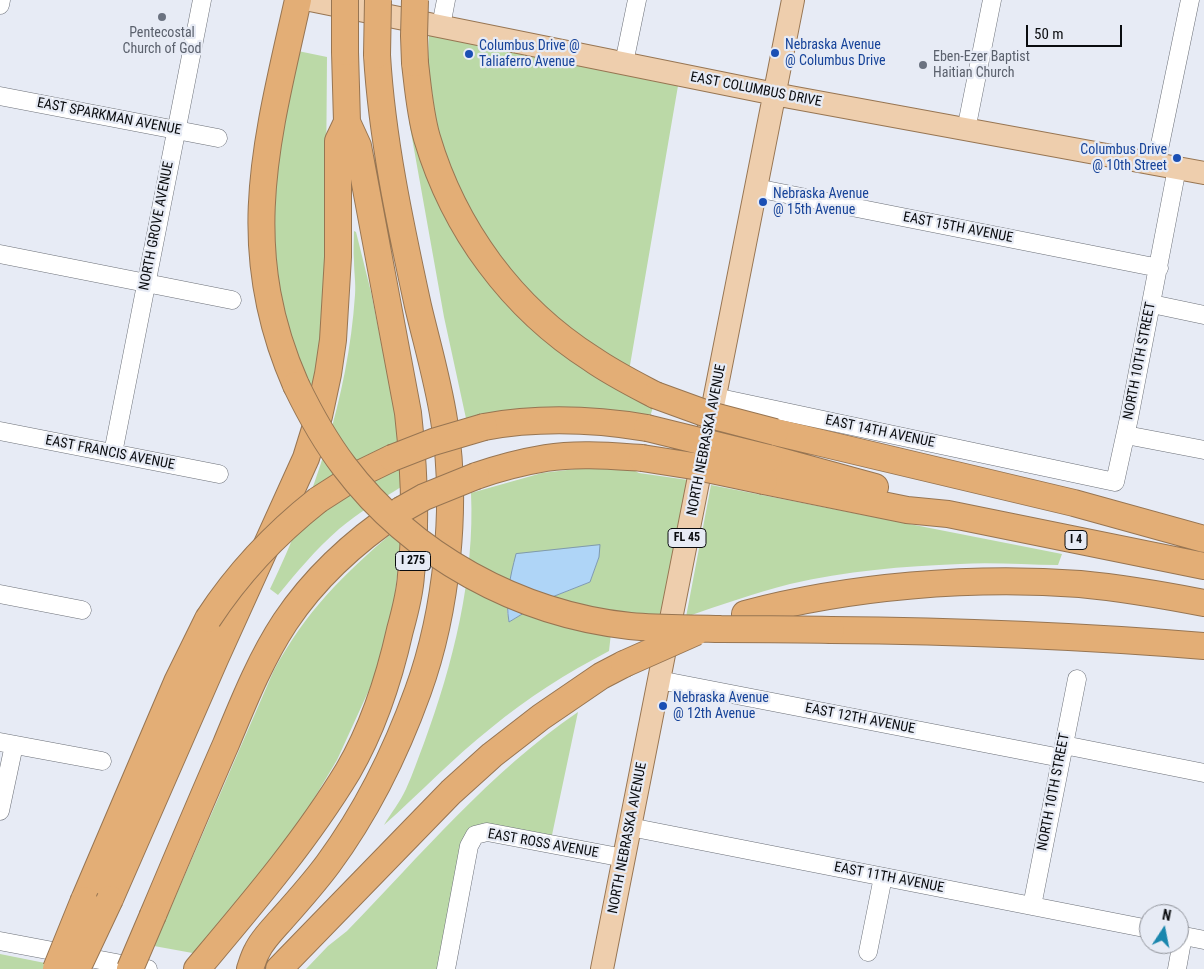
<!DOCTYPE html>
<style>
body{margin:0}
#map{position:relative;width:1204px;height:969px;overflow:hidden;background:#e7ebf5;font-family:"Roboto Condensed",sans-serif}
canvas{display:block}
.north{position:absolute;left:1139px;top:904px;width:50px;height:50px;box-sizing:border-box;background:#e7ebf5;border:1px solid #8f9299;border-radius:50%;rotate:11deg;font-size:14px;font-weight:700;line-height:20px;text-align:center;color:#0a0c0f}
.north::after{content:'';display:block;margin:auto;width:18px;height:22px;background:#1a87ae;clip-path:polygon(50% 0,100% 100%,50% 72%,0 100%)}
.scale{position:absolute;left:1026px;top:25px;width:96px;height:22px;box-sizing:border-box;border:2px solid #0a0c0f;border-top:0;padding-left:6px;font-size:15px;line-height:18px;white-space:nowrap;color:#0a0c0f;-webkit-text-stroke:4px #e7ebf5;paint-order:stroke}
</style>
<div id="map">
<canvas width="1204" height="969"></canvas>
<div class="north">N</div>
<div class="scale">50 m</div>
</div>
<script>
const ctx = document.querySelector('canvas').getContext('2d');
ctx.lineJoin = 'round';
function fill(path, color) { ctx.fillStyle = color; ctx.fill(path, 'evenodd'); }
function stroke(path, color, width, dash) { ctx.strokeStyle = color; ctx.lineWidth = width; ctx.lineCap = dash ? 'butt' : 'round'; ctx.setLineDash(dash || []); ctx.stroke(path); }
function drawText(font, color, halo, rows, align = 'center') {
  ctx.font = font + ' "Roboto Condensed",sans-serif'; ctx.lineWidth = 4.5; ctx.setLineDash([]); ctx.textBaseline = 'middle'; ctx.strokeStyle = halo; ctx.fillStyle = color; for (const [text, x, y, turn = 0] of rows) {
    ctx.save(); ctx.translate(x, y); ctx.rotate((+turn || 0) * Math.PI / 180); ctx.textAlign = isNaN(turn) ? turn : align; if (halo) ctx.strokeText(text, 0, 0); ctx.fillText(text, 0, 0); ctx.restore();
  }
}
const green = new Path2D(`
 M429 31 679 80 629 371 601 355 519 286 463 201 443 148 436 120 428 64Z
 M298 51 327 57 325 311 311 395 291 339 276 270 273 244 275 175Z
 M414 119 455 230 654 405 649 419 467 423 444 317 409 121Z
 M354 231 356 232 371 292 396 418 401 487C380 500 358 513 339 529 316 549 297 572 278 595L270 589C314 497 348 398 355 295 356 284 354 272 354 261 353 251 354 241 354 231Z
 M584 468H606L635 471 639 473 688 480 662 619 613 615 609 651C567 673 527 698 491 728 453 758 420 793 384 825 391 813 400 802 406 789 413 774 418 758 424 743 453 665 475 576 471 493L542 473ZM599 557 590 582 547 599 509 622 507 610Z
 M711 485 1062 554 1058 565C1026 565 993 562 960 564 904 566 845 571 790 584 755 593 720 605 686 617Z
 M393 532 401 542 394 602 374 679 337 760 303 817 198 954 154 946 274 670C307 610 342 576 393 532Z
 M578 712 552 835 493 825 464 839 437 969H306L328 946 347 931C421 855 490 772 578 712Z
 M0 954 55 965 53 969H0Z`);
const water = new Path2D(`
 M600 545 599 557 590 582 547 599 509 622C505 599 510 577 516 554Z`);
const minor = new Path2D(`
 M0 5 1 0
 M441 26 446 0
 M624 63 637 0
 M0 96 218 138
 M966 130 992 0
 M1156 164 1190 0
 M756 188 1159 268
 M0 254 232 300
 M1152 304 1204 315
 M715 397 1115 482 1129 418 1177 168
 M0 431 219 474
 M1126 435 1204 450
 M113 453 202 0
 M0 594 82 610
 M659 680 1061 758
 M0 742 102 761
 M1064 745 1204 773
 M0 811 14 745
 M630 827 1149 929
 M1032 906 1077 679
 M1179 935 1204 940
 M0 941 148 969
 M868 952 883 877
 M446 969 469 846 475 835 487 832 624 858
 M1177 969 1183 936`);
const major = new Path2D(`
 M310 0 790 97 1204 173
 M602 969 793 0`);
const highway = new Path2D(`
 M415 63C418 88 420 114 427 138 454 229 512 308 592 359 612 373 634 384 655 395
 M296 385C235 247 267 139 298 0
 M484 427C538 417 593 419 647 428
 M775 432 1074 503 1204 539
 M769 458 875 487
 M476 476C499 468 522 462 546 458 578 453 611 456 642 458
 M764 481 907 510 948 514 1204 566
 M318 500 357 475 392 458
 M745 614C850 586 972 576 1080 584 1121 588 1163 595 1204 603
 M831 630C955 631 1080 636 1204 646
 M110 899 215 659 306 458 319 416 328 374 333 340 338 257V141L347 122
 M84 900 177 682 208 619
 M153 915C177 858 201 801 226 744 243 703 260 660 285 622 315 577 356 540 401 510
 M197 969C250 906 305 842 348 771 373 728 389 679 400 630 405 612 410 593 411 575 417 521 414 466 408 413L358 146 347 122 345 52
 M250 969C252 963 254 956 257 951 262 940 273 929 281 920 297 902 314 883 328 864 367 811 396 752 418 691 447 611 458 504 444 420 438 381 427 344 418 306 400 223 382 139 377 55
 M279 969 451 792 492 755 541 717 601 676 624 664`);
const highwayBridge = new Path2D(`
 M345 52V0
 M377 55 378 0
 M415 63 414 36 415 0
 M296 385C310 414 325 441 344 466 412 556 519 614 630 626 660 629 691 628 721 629 757 629 794 629 831 630
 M655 395 710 415 775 432
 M647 428 769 458
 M392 458 433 442 484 427
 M642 458 693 466 764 481
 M401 510 424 497 476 476
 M208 619C238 573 275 534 318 500
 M624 664 696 632
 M56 969 84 900
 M77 969 110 899
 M130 969 153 915`);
const markers = [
 [162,17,5,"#6b7280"],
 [775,53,5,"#1a4fb4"],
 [469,54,5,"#1a4fb4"],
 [923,65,5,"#6b7280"],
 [1177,158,5,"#1a4fb4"],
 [763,202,5,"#1a4fb4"],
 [663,706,5,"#1a4fb4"]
];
const shields = [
 [687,538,38],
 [1076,540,22],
 [413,561,35]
];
const shieldNames = [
 ["FL 45",687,538],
 ["I 4",1076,540],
 ["I 275",413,561]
];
const worshipNames = [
 ["Pentecostal",162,33],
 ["Church of God",162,49],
 ["Eben-Ezer Baptist",933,57,"left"],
 ["Haitian Church",933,73,"left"]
];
const transitNames = [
 ["Nebraska Avenue",785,45],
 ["@ Columbus Drive",785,61],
 ["Columbus Drive @",479,46],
 ["Taliaferro Avenue",479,62],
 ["Columbus Drive",1167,150,"right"],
 ["@ 10th Street",1167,166,"right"],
 ["Nebraska Avenue",773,194],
 ["@ 15th Avenue",773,210],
 ["Nebraska Avenue",673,698],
 ["@ 12th Avenue",673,714]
];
const streetNames = [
 ["EAST COLUMBUS DRIVE",756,90,11],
 ["EAST SPARKMAN AVENUE",109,117,11],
 ["NORTH GROVE AVENUE",157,226,-79],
 ["EAST 15TH AVENUE",958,228,11],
 ["NORTH 10TH STREET",1140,361,-79],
 ["EAST 14TH AVENUE",880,432,12],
 ["NORTH NEBRASKA AVENUE",707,440,-79],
 ["EAST FRANCIS AVENUE",110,453,11],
 ["EAST 12TH AVENUE",860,719,11],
 ["NORTH 10TH STREET",1054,792,-79],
 ["NORTH NEBRASKA AVENUE",628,838,-79],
 ["EAST ROSS AVENUE",543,844,10],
 ["EAST 11TH AVENUE",889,878,11]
];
fill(green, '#bbd9a7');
fill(water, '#afd5f7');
stroke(water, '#7e99b1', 1);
stroke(minor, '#6c7078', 19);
stroke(major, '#977552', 24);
stroke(highway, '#977552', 28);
stroke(minor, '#fff', 18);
stroke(major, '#eecead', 22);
stroke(highway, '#e3ae76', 26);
stroke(highwayBridge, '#977552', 28, []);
stroke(highwayBridge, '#e3ae76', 26);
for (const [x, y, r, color] of markers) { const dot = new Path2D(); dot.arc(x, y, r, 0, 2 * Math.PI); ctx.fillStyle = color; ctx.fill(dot); stroke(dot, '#e7ebf5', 2); }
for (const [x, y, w] of shields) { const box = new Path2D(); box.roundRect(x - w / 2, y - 9.5, w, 19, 4); ctx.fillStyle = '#e7ebf5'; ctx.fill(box); stroke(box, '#0a0c0f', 1); }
drawText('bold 12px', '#0a0c0f', null, shieldNames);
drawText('14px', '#5b616d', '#e7ebf5', worshipNames);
drawText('14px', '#164399', '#e7ebf5', transitNames, 'left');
drawText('14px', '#0a0c0f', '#e7ebf5', streetNames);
</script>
